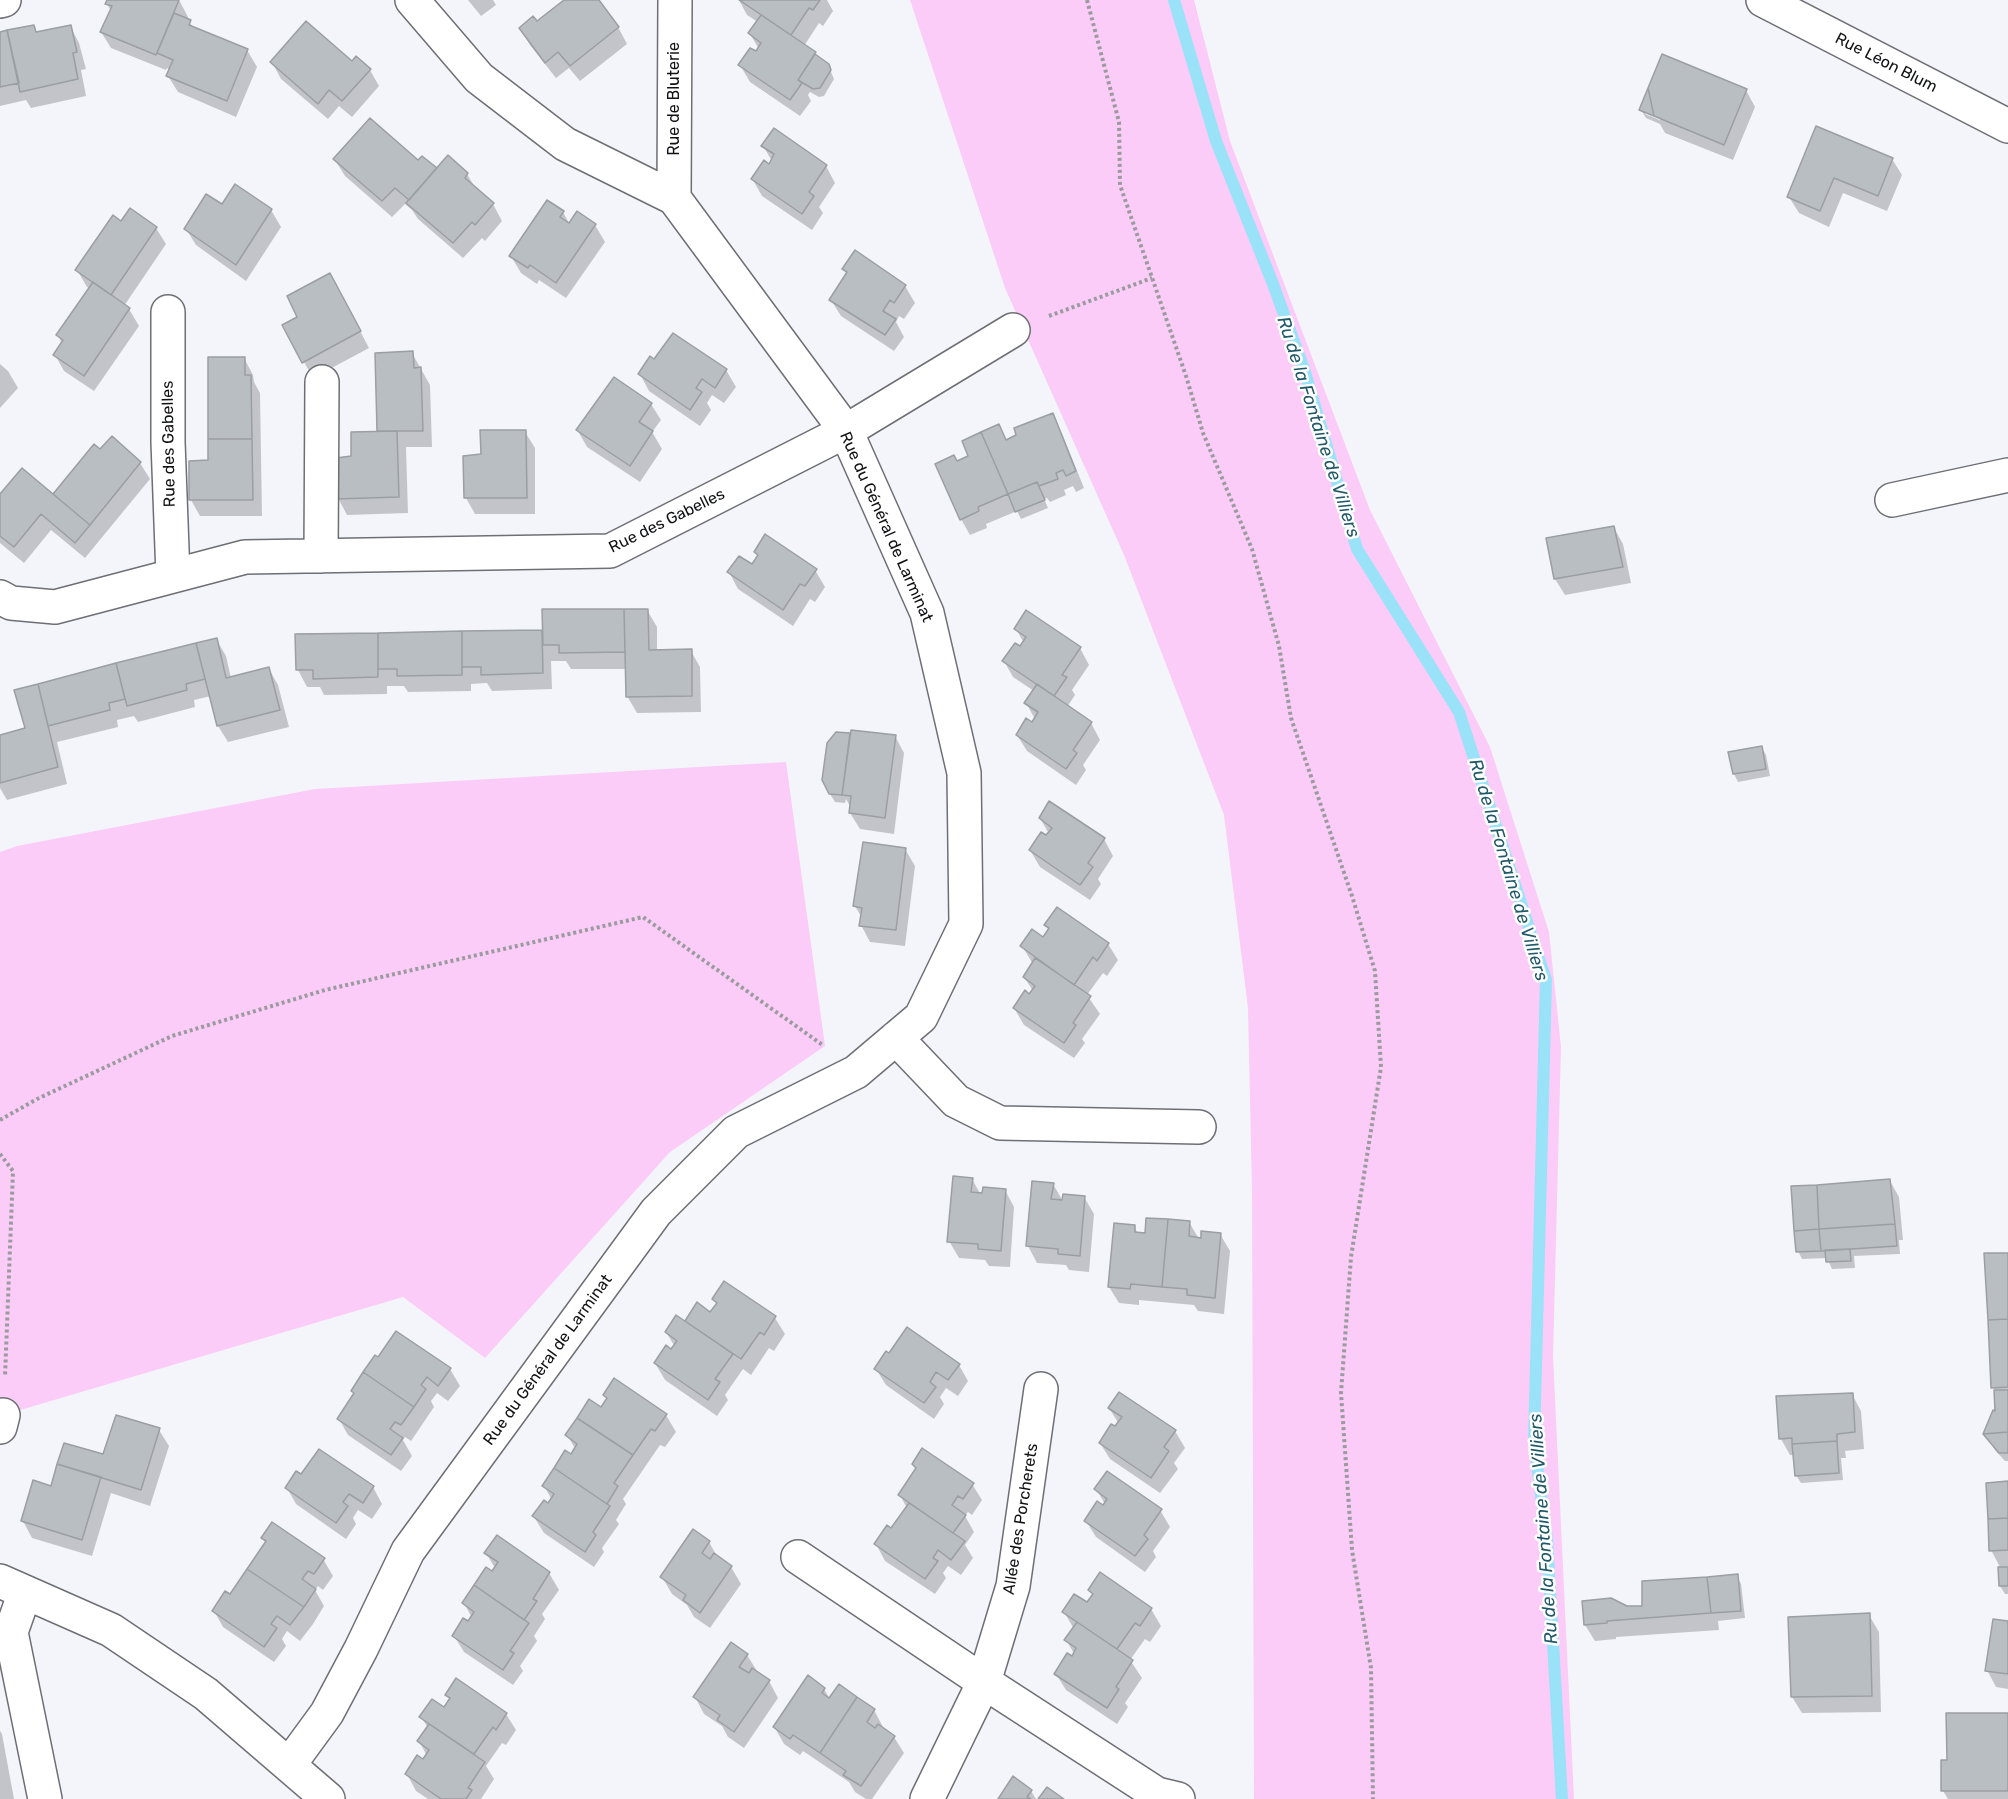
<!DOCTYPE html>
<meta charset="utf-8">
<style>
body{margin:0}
canvas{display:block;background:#f4f5fb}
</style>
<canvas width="2008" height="1799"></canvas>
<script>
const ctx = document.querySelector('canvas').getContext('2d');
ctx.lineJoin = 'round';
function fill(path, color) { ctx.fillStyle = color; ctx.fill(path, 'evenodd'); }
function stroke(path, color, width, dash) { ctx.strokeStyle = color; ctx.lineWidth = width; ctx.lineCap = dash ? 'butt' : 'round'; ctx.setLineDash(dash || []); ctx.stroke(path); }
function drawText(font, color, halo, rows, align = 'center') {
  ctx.font = font + ' Rubik,sans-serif'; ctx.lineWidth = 5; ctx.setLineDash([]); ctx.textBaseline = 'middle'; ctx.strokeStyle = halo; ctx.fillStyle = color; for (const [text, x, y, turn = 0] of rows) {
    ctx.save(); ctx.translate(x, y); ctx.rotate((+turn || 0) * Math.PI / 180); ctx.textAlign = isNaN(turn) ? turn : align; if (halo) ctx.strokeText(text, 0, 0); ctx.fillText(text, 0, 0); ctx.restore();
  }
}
const green = new Path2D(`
 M910 0H1194L1230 141 1370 510 1490 747 1549 932 1561 1047 1553 1356 1574 1799H1254L1252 1192 1248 1008 1224 815 1124 555 1005 288Z
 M786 762 825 1046 670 1152 485 1358 403 1297 0 1416V852L17 846 315 789Z`);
const shadow = new Path2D(`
 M108 0H179L188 17 187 20 194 28 247 50 257 67 236 117 178 92 168 76 170 70 167 68 166 70 111 48 101 32 111 11 107 4Z
 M468 0H493L496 5 481 16Z
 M566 0H597L618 27 627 44 580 81 569 68 556 78 530 45 520 28 536 23Z
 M739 0H827L833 11 823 26 819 23 804 46 828 65 834 79 824 96 819 97 810 92 808 95 811 101 800 116 750 82 740 65 759 49 750 34 758 22 747 15Z
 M70 26 79 43 86 69 81 70 86 96 31 108 26 100 0 106V34L34 27 37 33Z
 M272 62 352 63 370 70 379 86 352 117 339 106 328 119 281 79Z
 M1746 90 1755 107 1733 160 1665 133 1660 124 1646 118 1641 110ZM1645 111 1661 118 1660 120 1645 114Z
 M1817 128 1892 159 1902 175 1887 211 1843 193 1829 227 1799 213 1789 197Z
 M763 146 826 166 835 183 819 207 823 213 812 230 762 196 753 180 772 161Z
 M335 160 418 162 437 170 467 174 476 189 493 204 502 221 485 241 482 238 463 258 418 219 412 210 405 204 392 217 345 176Z
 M222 207 271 210 281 227 246 281 196 245 186 229Z
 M563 212 570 225H595L605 242 566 298 539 280 537 284 521 273 511 256Z
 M121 223 156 228 166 244 124 306 129 309 139 326 94 391 64 371 55 355 62 344 58 335 90 289 87 287 77 270Z
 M844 269 905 286 915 303 904 319 899 316 896 322 904 337 894 351 841 316 831 300 847 275Z
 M339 291 369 348 313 378 304 362Z
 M412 353 430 385 432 447H406L408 513 347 515 338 498 353 458 379 433 376 354Z
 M244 358 253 375 254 382 260 393 262 516H200L191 500 209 461Z
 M654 361 726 370 736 387 724 403 712 395 707 403 711 410 700 426 649 391 640 374Z
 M0 364 8 371 18 388 0 408Z
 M651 404 661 420 652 432 662 449 640 482 587 447 578 431Z
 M1052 415 1061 431 1084 488 1076 492 1073 486 1064 490 1066 495 1050 502 1047 498 1044 499 1048 508 1021 519 1017 511 986 524 987 528 970 535 961 519 956 462 970 457 999 426 1007 441Z
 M525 432 535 448V514H475L466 498 483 456Z
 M101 451 140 463 150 479 85 558 51 530 24 563 0 543V496H53Z
 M1614 528 1623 544 1631 583 1565 595 1555 579 1548 540Z
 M755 552 815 570 825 587 815 602 810 599 793 626 738 589 729 572 752 566 758 557Z
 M647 610 657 627V651H691L700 667 701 712 637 713 627 696 626 669H571L566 661H551L552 689 492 691 487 683 471 684V691L408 692 404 686H387V694L324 695 320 687H307L298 670 297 636 544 632Z
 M1016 629 1080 648 1089 665 1072 690 1075 695 1067 707 1091 723 1100 740 1083 765 1086 770 1076 785 1027 751 1017 735 1032 724 1035 719 1026 703 1034 691 1013 677 1004 661 1020 648 1024 643Z
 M216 639 226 656 231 678 269 669 278 685 289 727 228 742 218 726 211 696 194 700 195 707 138 722 134 716 117 720 118 727 57 742 67 784 7 800 0 788V737L26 729 16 691Z
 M849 734 851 736H895L904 753 894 834 860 829 850 813 851 808 846 799 845 803 835 802 830 794Z
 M1762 748 1766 755 1770 776 1738 782 1734 774Z
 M1040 818 1104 839 1113 856 1098 879 1101 884 1090 900 1040 867 1030 850 1049 834Z
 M905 849 915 866 905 946 870 942 861 925 862 918 855 906Z
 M1046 925 1108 944 1118 960 1107 976 1103 973 1087 995 1100 1014 1082 1039 1085 1043 1074 1058 1024 1025 1014 1008 1033 991 1024 977 1033 964 1022 946 1044 939 1049 931Z
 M972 1179 981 1195 1005 1190 1014 1207 1010 1267 989 1266 985 1260 959 1258 949 1241Z
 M1890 1181 1899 1197 1903 1240H1899L1900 1254 1854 1256 1855 1268 1832 1269 1827 1258 1802 1259 1798 1251Z
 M1053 1184 1064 1203 1084 1197 1094 1214 1089 1272 1069 1270 1066 1265 1037 1263 1028 1246Z
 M1189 1222 1199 1239 1220 1234 1230 1251 1224 1314 1198 1311 1194 1305 1139 1300V1305L1119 1303 1109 1287 1134 1226 1138 1234H1146Z
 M2008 1254V1461H2005L1995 1450 1985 1433 1997 1413 1996 1392 1993 1387Z
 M724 1283 775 1318 785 1334 774 1351 769 1348 751 1375 743 1369 725 1395 728 1400 717 1416 665 1380 655 1363 675 1347 666 1332 686 1323 698 1304 711 1314 717 1305 714 1299Z
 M959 1365 968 1381 958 1396 946 1388 940 1397 944 1404 934 1419 886 1385 876 1369Z
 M450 1369 460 1386 448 1401 437 1393 431 1401 434 1407 411 1441 405 1437 403 1440 412 1456 401 1471 348 1435 339 1419 355 1395 352 1391Z
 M1119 1394 1175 1431 1185 1448 1174 1463 1178 1469 1160 1493 1110 1459 1100 1443 1119 1424 1109 1408Z
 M1852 1394 1861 1411 1864 1449 1845 1451 1846 1458H1841L1843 1480 1801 1483 1796 1475 1795 1455H1790L1781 1439Z
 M605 1395 666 1415 676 1432 665 1447 660 1445 623 1499 626 1504 616 1520 619 1524 602 1548 604 1552 594 1567 544 1533 534 1517 552 1500 544 1486 572 1456 576 1450 567 1435 602 1409 608 1401Z
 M159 1430 169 1446 150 1506 111 1493 92 1556 32 1538 23 1521 52 1488 104 1456Z
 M914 1464 972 1484 982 1500 972 1515 968 1512 965 1516 974 1532 965 1545 973 1558 961 1575 948 1566 943 1573 946 1578 935 1594 885 1561 876 1544 891 1531 907 1508 900 1495 917 1469Z
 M302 1476 373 1487 382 1504 372 1519 358 1510 353 1518 356 1524 346 1539 296 1504 287 1488Z
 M2008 1483V1594H2005L2000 1586 2001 1569 1991 1550Z
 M1096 1489 1160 1510 1170 1527 1153 1551 1156 1557 1145 1572 1096 1537 1086 1521 1105 1504Z
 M497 1537 549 1573 559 1590 542 1614 545 1619 534 1636 537 1641 520 1666 523 1671 513 1685 464 1652 454 1636 472 1618 464 1603 495 1568 486 1553Z
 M263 1538 323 1559 333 1576 323 1590 318 1586 315 1590 324 1606 313 1624 300 1641 287 1631 282 1639 286 1646 274 1662 223 1627 214 1611 230 1596 266 1544Z
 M709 1542 718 1558 731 1567 741 1584 710 1628 694 1617 687 1605 672 1594 662 1577Z
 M1101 1574 1151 1609 1161 1626 1150 1642 1145 1639 1130 1660 1142 1678 1125 1703 1128 1707 1117 1724 1066 1690 1056 1674 1075 1655 1066 1640 1074 1629 1064 1612 1088 1604 1093 1595 1090 1590Z
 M1737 1576 1741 1584 1745 1618 1718 1621 1719 1630 1616 1637V1639L1595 1641 1585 1625Z
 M1869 1615 1879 1632 1881 1712 1802 1713 1792 1697Z
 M2008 1623V1689L1996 1687 1987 1670Z
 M747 1655 757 1671 769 1681 778 1698 744 1748 728 1737 722 1726 704 1714 695 1697Z
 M824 1689 830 1699 874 1710 883 1727 882 1729 894 1737 904 1753 872 1799H866L855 1792 849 1782 803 1751 800 1755 784 1744 775 1728Z
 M447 1695 506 1714 516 1730 506 1745 502 1743 486 1766 494 1779 481 1799H428L416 1791 407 1774 423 1761 427 1756 419 1741 428 1728 421 1717 444 1709 450 1700Z
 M2008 1715V1799H1948L1943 1791 1948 1761Z
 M0 1731 2 1734 14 1799H0Z
 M1031 1791 1036 1799H1000Z`);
const stream = new Path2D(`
 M1174 0 1216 141 1273 284 1304 369 1357 549 1459 712 1546 980 1534 1443 1547 1539 1562 1799`);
const building = new Path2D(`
 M107 0H179L156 55 100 32 112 6 105 4Z
 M564 0H599L619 27 570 66 558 52 545 63 519 28 533 16 537 21Z
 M739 0H820L813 10 809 8 791 35Z
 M174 13 191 20 189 25 248 49 227 101 166 76 173 60 157 53Z
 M761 15 816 52 798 80 802 83 790 100 738 65 750 48 756 51 761 43 748 33Z
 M306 21 352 61 356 56 371 69 342 101 329 90 318 104 270 62Z
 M34 25 36 32 71 25 77 52 73 53 78 79 20 92 7 30Z
 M7 30 19 83 0 87V32Z
 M815 54 829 64 831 70 820 88 813 89 798 80Z
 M1662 54 1747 89 1724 145 1654 116 1648 88Z
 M1648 88 1654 116 1639 110Z
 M370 118 418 160 422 156 437 168 409 200 395 188 382 201 333 159Z
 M1816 126 1893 158 1878 196 1834 178 1820 211 1787 197Z
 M774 128 827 165 809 192 814 196 802 214 751 179 764 160 769 164 774 154 761 146Z
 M448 155 468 173 465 178 494 203 475 225 472 222 453 243 406 203Z
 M235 184 272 209 236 265 184 229 206 194 222 204Z
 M547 200 564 211 560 217 569 223 577 211 596 224 556 283 530 265 528 268 509 256Z
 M130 208 157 227 111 295 75 270 113 215 121 221Z
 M855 250 906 285 894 303 890 300 883 311 896 319 885 335 829 300 847 272 842 269Z
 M330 273 361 331 302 363 282 325 297 317 287 296Z
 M93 282 130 308 84 376 53 355 63 340 56 335Z
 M673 333 727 369 715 388 702 379 696 388 702 392 690 410 638 374 650 356 654 359Z
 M413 351 414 368 421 367 423 431H377L375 353Z
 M208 357H245V375H251L252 439H208Z
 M614 377 652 403 639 422 653 431 630 466 576 430Z
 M1053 413 1076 471 1066 476 1063 470 1056 473 1058 479 1039 486 1037 482 1008 494 981 432 999 424 1006 440 1016 435 1014 428Z
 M480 430H526L527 498H464L463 456 481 454Z
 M397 431 399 497 336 499V458L351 456V432Z
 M981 432 1008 494 978 507 979 511 960 520 935 464 954 455 957 461 968 456 962 441Z
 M112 436 141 462 90 525 53 494 94 444 100 449Z
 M208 439H252L253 500H189V461L208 460Z
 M22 468 90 525 75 543 41 514 14 547 0 536V494Z
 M1037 482 1045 500 1015 512 1008 494Z
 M1614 526 1623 567 1554 579 1546 538Z
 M765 534 817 569 805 586 800 584 783 610 727 572 739 556 752 564 758 555 754 552Z
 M542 609H624L625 652 559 653V645H543Z
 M624 609H648L649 650 692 649V696L626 697Z
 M1026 610 1081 647 1062 675 1067 677 1054 696 1002 661 1015 643 1020 646 1026 637 1014 629Z
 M542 630 543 673 481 675V667H462V631Z
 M462 631V675L397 676V669H378V633Z
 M378 633V677L313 679V670H296L295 634Z
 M217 638 226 678 269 667 280 710 217 726 196 643Z
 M196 643 205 679 186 684 187 690 127 706 116 663Z
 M116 663 125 699 109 703 110 710 48 726 38 684Z
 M38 684 58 767 0 783V735L25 728 14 690Z
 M1037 684 1092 722 1073 750 1077 753 1066 769 1016 735 1026 718 1032 722 1038 712 1024 703Z
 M851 730 896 735 885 818 849 813 851 796 842 795Z
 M836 732 850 733 842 795 829 794 822 780 827 743Z
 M1762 746 1766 769 1733 774 1728 752Z
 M1049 801 1105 838 1088 863 1093 867 1080 885 1029 850 1041 832 1046 835 1052 828 1039 818Z
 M863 842 906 848 896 930 859 926 862 908 853 906Z
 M1057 907 1109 943 1097 961 1093 957 1074 985 1020 946 1032 929 1043 937 1049 928 1044 925Z
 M1035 958 1091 996 1073 1023 1076 1025 1064 1043 1013 1008 1025 990 1029 994 1035 986 1023 977Z
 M953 1176 973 1178 971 1192 982 1193 983 1187 1006 1189 1001 1251 978 1249V1244L947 1242Z
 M1890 1179 1895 1224 1819 1229 1817 1185Z
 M1032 1181 1054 1183 1051 1199 1062 1200 1063 1194 1085 1196 1080 1256 1058 1254V1249L1026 1246Z
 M1817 1185 1819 1229 1794 1231 1791 1186Z
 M1146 1218 1168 1219 1162 1287 1131 1284 1130 1289 1108 1287 1114 1223 1135 1225V1232L1145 1233Z
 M1168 1219 1190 1221 1189 1236 1201 1238V1231L1221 1233 1215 1298 1187 1295V1289L1162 1287Z
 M1895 1224 1897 1246 1821 1251 1819 1229Z
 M1819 1229 1821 1251 1796 1252 1794 1231Z
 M1850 1249 1851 1261 1826 1262 1825 1250Z
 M1984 1253H2008V1319L1988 1320Z
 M724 1281 776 1316 764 1335 760 1332 741 1359 685 1321 697 1302 710 1312 717 1303 712 1299Z
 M676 1315 733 1354 715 1379 720 1382 708 1400 654 1363 666 1345 671 1349 677 1341 665 1332Z
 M2008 1319V1387L1991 1388 1988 1320Z
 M907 1327 960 1364 948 1380 936 1372 930 1382 936 1387 924 1403 874 1369 886 1351 889 1353Z
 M396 1331 451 1368 438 1386 427 1377 421 1385 426 1389 414 1407 363 1372 375 1355 378 1357Z
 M363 1372 414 1407 401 1425 395 1422 390 1429 403 1438 391 1455 337 1419 354 1393 351 1391Z
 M614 1378 667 1414 655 1431 651 1429 633 1455 577 1418 589 1399 601 1407 607 1398 603 1395Z
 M1994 1390H2008V1432L1983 1434 1993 1410 1995 1411Z
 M1119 1392 1176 1430 1164 1447 1169 1451 1151 1478 1099 1443 1111 1424 1115 1426 1122 1417 1108 1408Z
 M1853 1393 1855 1432 1837 1434V1441L1792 1444V1438L1779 1439 1776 1396Z
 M116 1415 160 1428 141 1490 57 1464 64 1443 103 1454Z
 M577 1418 633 1455 614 1483 618 1486 607 1504 554 1468 565 1450 571 1454 577 1444 565 1435Z
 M2008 1432V1453H1999L1983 1434Z
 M1837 1441 1839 1473 1795 1476 1792 1444Z
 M922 1448 974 1483 963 1499 958 1496 952 1505 966 1515 953 1533 898 1495 916 1468 912 1464Z
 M319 1449 374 1486 363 1503 349 1494 343 1502 348 1506 336 1523 285 1488 296 1471 301 1474Z
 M57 1464 101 1477 82 1540 21 1521 33 1480 51 1486Z
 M554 1468 610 1506 593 1532 596 1535 585 1552 532 1516 544 1500 548 1503 554 1494 542 1486Z
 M1107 1471 1162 1509 1144 1535 1148 1539 1135 1556 1084 1521 1097 1501 1103 1505 1107 1499 1094 1489Z
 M2008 1481V1518L1988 1519 1986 1483Z
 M909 1503 965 1541 951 1560 938 1550 933 1558 938 1561 925 1579 874 1544 887 1525 891 1528Z
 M2008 1518V1550L1989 1551 1988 1519Z
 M272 1522 325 1558 314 1574 308 1571 302 1579 316 1589 304 1607 247 1569 266 1541 261 1538Z
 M693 1529 710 1541 702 1553 710 1559 714 1553 732 1566 700 1613 683 1600 686 1595 660 1577Z
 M497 1535 550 1572 533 1599 537 1601 524 1620 474 1585 486 1567 492 1571 498 1562 484 1553Z
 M1998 1567H2008V1586H1999Z
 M247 1569 304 1607 290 1625 277 1616 271 1624 277 1628 264 1647 212 1611 225 1591 230 1594Z
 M1100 1572 1152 1608 1140 1626 1135 1623 1117 1649 1062 1612 1074 1594 1087 1602 1093 1594 1088 1590Z
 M1738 1574 1741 1611 1711 1613 1707 1577Z
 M1707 1577 1711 1613 1607 1621V1623L1584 1625 1582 1601 1611 1598 1627 1606H1642V1581Z
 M474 1585 529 1623 510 1651 514 1653 503 1670 452 1636 463 1618 468 1621 474 1612 462 1603Z
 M1870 1613 1872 1696 1791 1697 1788 1617Z
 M1993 1619 2008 1621V1674L1985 1671Z
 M1077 1622 1133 1660 1116 1687 1119 1689 1107 1708 1054 1674 1067 1653 1072 1656 1076 1648 1064 1640Z
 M731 1642 748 1654 739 1667 749 1673 752 1668 770 1680 734 1732 717 1720 720 1715 693 1697Z
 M808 1675 825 1688 822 1693 829 1698 839 1684 857 1697 820 1753 793 1735 790 1739 773 1727Z
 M456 1678 507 1713 496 1730 493 1727 474 1754 419 1717 432 1699 444 1707 450 1698 445 1695Z
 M857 1697 875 1709 867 1722 875 1728 878 1724 895 1736 861 1786 843 1775 846 1771 820 1753Z
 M1946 1713H2008V1791H1941V1760H1947Z
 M429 1724 485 1762 468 1788 472 1790 466 1799H441L405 1774 417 1755 423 1759 429 1750 417 1741Z
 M1013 1776 1032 1790 1027 1797 1031 1799H998Z
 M1047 1787 1064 1799H1038Z`);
const path = new Path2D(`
 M1087 0 1119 122 1120 185 1186 376 1203 433 1252 549 1279 646 1291 718 1352 896 1375 971 1381 1067 1351 1257 1341 1393 1352 1550 1371 1668 1373 1799
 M1049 316 1152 278
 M0 1120 37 1099 172 1036 325 990 643 917 824 1046
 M0 1154 13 1171 5 1377`);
const minor = new Path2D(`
 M1763 0 2008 126
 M0 1 4 0
 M674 198 675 0
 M168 312V442L173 576
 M1892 500 2008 475
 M321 556 322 382
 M0 597 11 603 55 607 245 557 610 551 846 431 1013 330
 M896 1038 956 1101 1000 1123 1199 1127
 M0 1427 3 1415
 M798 1557 984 1682 1157 1794 1178 1799
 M0 1581 111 1630 206 1694 328 1799
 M25 1592 11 1632 45 1799
 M289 1765 327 1713 361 1649 408 1551 656 1212 736 1132 856 1072 921 1017 966 924 964 773 927 613 846 431 674 198 565 144 479 78 412 0
 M927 1799 984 1682 1013 1586 1041 1389`);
const streetNames = [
 ["Rue Léon Blum",1886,63,27],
 ["Rue de Bluterie",674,99,-90],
 ["Rue des Gabelles",169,444,-91],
 ["Rue des Gabelles",667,521,-26],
 ["Rue du Général de Larminat",886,527,66],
 ["Rue du Général de Larminat",548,1360,-54],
 ["Allée des Porcherets",1021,1519,-81]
];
const waterNames = [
 ["Ru de la Fontaine de Villiers",1318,427,72],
 ["Ru de la Fontaine de Villiers",1508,870,73],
 ["Ru de la Fontaine de Villiers",1544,1529,-94]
];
fill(green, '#fbccf7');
fill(shadow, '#0003');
stroke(stream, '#99e2f7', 12);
fill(building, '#b9bec2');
stroke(building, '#9a9fa3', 1.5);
stroke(minor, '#6e6f74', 36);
stroke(path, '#9a9b9f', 4, [3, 3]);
stroke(minor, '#fff', 33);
drawText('16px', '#111214', '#fff', streetNames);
drawText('italic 18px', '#205968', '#fff', waterNames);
</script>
